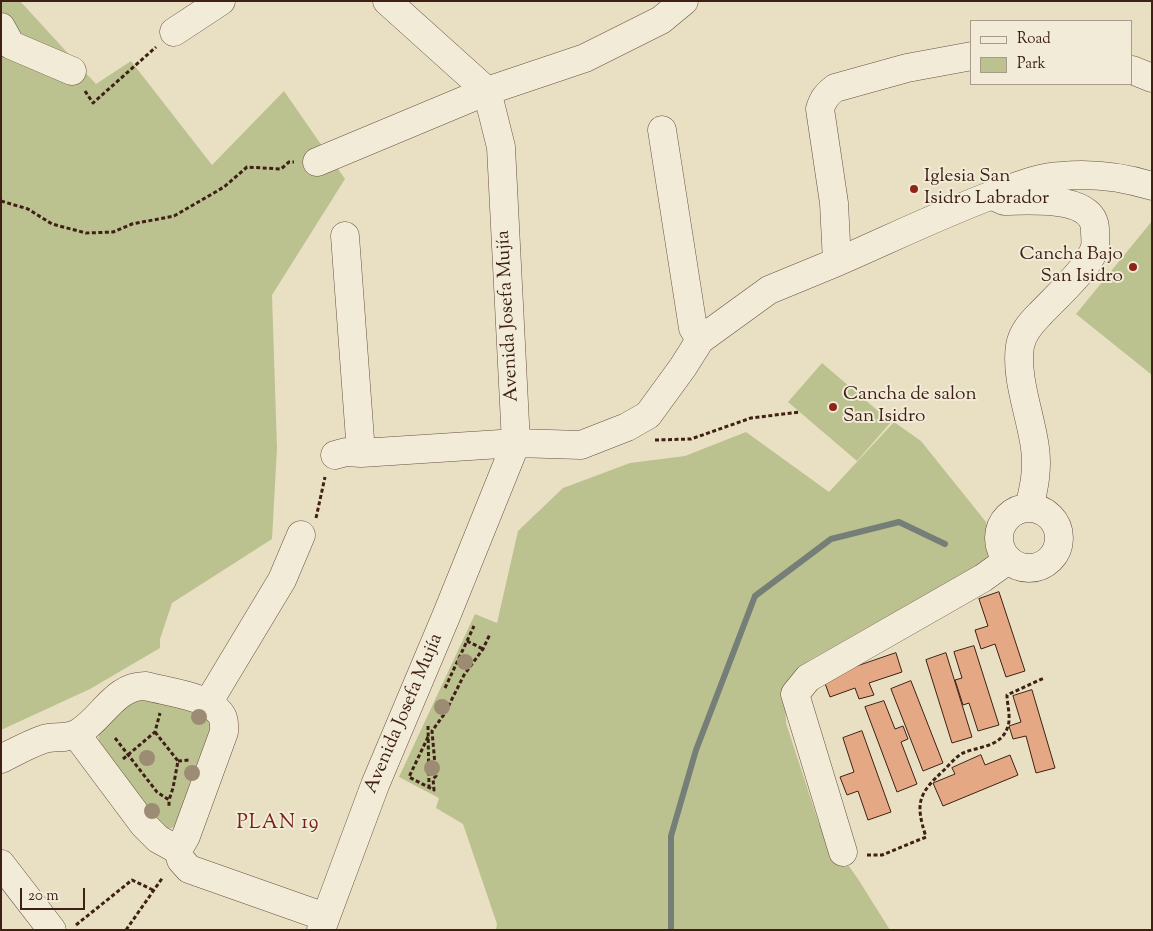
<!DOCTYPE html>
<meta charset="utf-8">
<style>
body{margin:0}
#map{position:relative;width:1153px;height:931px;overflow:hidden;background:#e9e0c3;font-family:"Sorts Mill Goudy",serif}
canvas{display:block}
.frame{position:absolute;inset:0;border:2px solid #3e2014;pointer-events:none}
.legend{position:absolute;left:970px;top:20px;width:162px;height:65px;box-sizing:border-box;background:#f1ebd8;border:1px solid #a99a8a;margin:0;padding:6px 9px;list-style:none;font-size:15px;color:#3e2014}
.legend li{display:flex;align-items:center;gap:10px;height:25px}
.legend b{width:25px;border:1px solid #a99a8a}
.scale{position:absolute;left:20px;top:888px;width:65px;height:22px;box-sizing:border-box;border:2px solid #3e2014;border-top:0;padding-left:6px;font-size:15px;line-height:18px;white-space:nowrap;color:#3e2014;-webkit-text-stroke:4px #f1ebd8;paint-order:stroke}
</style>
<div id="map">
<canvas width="1153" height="931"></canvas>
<div class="frame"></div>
<ul class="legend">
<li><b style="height:6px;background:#f1ebd8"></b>Road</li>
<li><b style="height:14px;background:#bcc190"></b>Park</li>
</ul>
<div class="scale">20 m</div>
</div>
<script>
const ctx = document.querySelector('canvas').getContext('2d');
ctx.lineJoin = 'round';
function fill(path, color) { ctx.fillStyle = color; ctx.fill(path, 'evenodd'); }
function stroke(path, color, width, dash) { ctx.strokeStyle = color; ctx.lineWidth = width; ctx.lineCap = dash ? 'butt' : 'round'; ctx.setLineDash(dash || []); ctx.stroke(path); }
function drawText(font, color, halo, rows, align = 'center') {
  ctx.font = font + ' "Sorts Mill Goudy",serif'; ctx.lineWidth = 4; ctx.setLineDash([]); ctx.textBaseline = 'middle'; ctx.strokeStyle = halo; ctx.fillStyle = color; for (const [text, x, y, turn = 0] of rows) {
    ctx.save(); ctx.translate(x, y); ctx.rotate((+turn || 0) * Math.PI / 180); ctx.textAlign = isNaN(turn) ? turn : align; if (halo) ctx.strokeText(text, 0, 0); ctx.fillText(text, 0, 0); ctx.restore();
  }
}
const green = new Path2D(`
 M1 1H20L96 84 131 61 212 165 284 91 345 179 272 295 277 448 272 539 172 603 160 639V648L90 689 1 730Z
 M1152 221V375L1076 314Z
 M822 363 891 422 857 461 788 402Z
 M894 422 921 441 986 522 992 557 808 661 785 692 786 723 819 824 858 879 890 930H496L497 924 463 824 436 808 439 798 399 777 475 614 497 623 518 531 563 488 630 463 685 456 746 432 829 492Z
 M134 696 196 708 213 725 177 826C171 829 167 829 160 827L98 743 99 734Z`);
const stream = new Path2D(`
 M671 930V836L696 750 755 596 831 539 899 522 945 544`);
const building = new Path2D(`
 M999 592 1025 671 1006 677 995 644 981 649 975 630 988 626 979 599Z
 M974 646 999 725 978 731 969 703 963 705 955 680 962 678 954 652Z
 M896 653 902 672 869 683 874 695 859 699 855 688 830 697 823 678Z
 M946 653 972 737 952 743 926 660Z
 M911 681 943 763 923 771 891 689Z
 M1032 690 1055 768 1036 773 1026 736 1013 739 1009 726 1021 722 1013 696Z
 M884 701 895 729 903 726 908 739 901 742 917 784 897 792 865 707Z
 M862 731 891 812 868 820 858 791 847 795 840 777 854 772 843 738Z
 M981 755 985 765 1010 755 1018 775 943 806 933 783 955 774 952 768Z`);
const path = new Path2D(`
 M85 91 93 103 156 47
 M1 201 28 209 52 224 86 233 113 232 132 224 174 216 224 187 247 167 281 169 289 162H294
 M655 440 691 439 751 418 800 412
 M316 518 325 477
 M467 641 483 649
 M445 688 474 626
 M428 726 429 787
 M155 732 178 761 173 788 169 800
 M428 737 409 777 434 790 433 779 436 776 432 731 445 713 464 675 483 649 490 634
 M115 738 157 792 169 800V807
 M123 759 155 732 160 713
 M178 761 189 760
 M867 855H882L926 837C915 803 918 794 944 770 949 765 955 758 961 754 977 746 1002 748 1008 726 1011 717 1007 704 1007 695L1044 678
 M76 925 132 880 155 891
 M126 930 163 877`);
const minor = new Path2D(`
 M1 27 11 45 72 71
 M174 32 221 1
 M1132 70 1152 78
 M662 130 693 328 700 340
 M317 162 487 91 585 58 661 20 684 1
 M995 194 997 198 1004 201C1028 201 1096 194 1095 231 1095 236 1096 242 1095 247 1090 267 1055 298 1040 314 1031 323 1022 333 1020 346 1015 378 1031 416 1035 448 1038 469 1034 488 1029 508
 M345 236 361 453 516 443 581 445 627 427 648 415 683 367 700 340 769 290 837 262 834 203 820 109C823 99 827 94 835 88L907 68 972 56
 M837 262C890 239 941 214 995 194 1016 187 1038 177 1061 176 1091 173 1123 177 1152 186
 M335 455 346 452 361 453
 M999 538a30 30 0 1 1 60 0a30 30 0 1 1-60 0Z
 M208 703 282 580 301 535
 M76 734 144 825 158 839 178 850
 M1 759C15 752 29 744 44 739 54 736 68 739 78 733 102 719 115 685 146 686 167 692 207 696 220 713 225 719 224 725 224 732L186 836 178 850 181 860 189 869 325 917
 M843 852 795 694 808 678 983 578 1008 560
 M1 864 52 930
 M321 930 375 785 447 614 516 443 501 147 487 91 387 1`);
const trees = [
 [465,662],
 [442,707],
 [199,717],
 [147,758],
 [432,768],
 [192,773],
 [152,811]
];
const markers = [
 [914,189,5,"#8f2418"],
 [1133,267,5,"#8f2418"],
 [833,407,5,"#8f2418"]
];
const poiNames = [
 ["Iglesia San",924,178],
 ["Isidro Labrador",924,200],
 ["Cancha Bajo",1123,256,"right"],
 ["San Isidro",1123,278,"right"],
 ["Cancha de salon",843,396],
 ["San Isidro",843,418]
];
const streetNames = [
 ["Avenida Josefa Mujía",509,316,-93],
 ["Avenida Josefa Mujía",405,714,-67]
];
const neighbourhoodNames = [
 ["PLAN 19",278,825]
];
fill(green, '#bcc190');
stroke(stream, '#757e77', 6);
fill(building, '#e4a984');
stroke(building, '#3e2014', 1);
stroke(minor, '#695040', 29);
stroke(path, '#3e2014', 3, [4, 2.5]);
stroke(minor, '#f1ebd8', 28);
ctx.fillStyle = '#9d8c74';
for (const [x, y] of trees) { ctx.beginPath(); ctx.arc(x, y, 8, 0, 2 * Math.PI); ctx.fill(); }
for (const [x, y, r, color] of markers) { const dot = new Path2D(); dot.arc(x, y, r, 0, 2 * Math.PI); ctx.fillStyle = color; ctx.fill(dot); stroke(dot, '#f1ebd8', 2); }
drawText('19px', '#3e2014', '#f1ebd8', poiNames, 'left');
drawText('19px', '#3e2014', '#f1ebd8', streetNames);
ctx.letterSpacing = '1px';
drawText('20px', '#7a1f14', '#f1ebd8', neighbourhoodNames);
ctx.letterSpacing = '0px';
</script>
